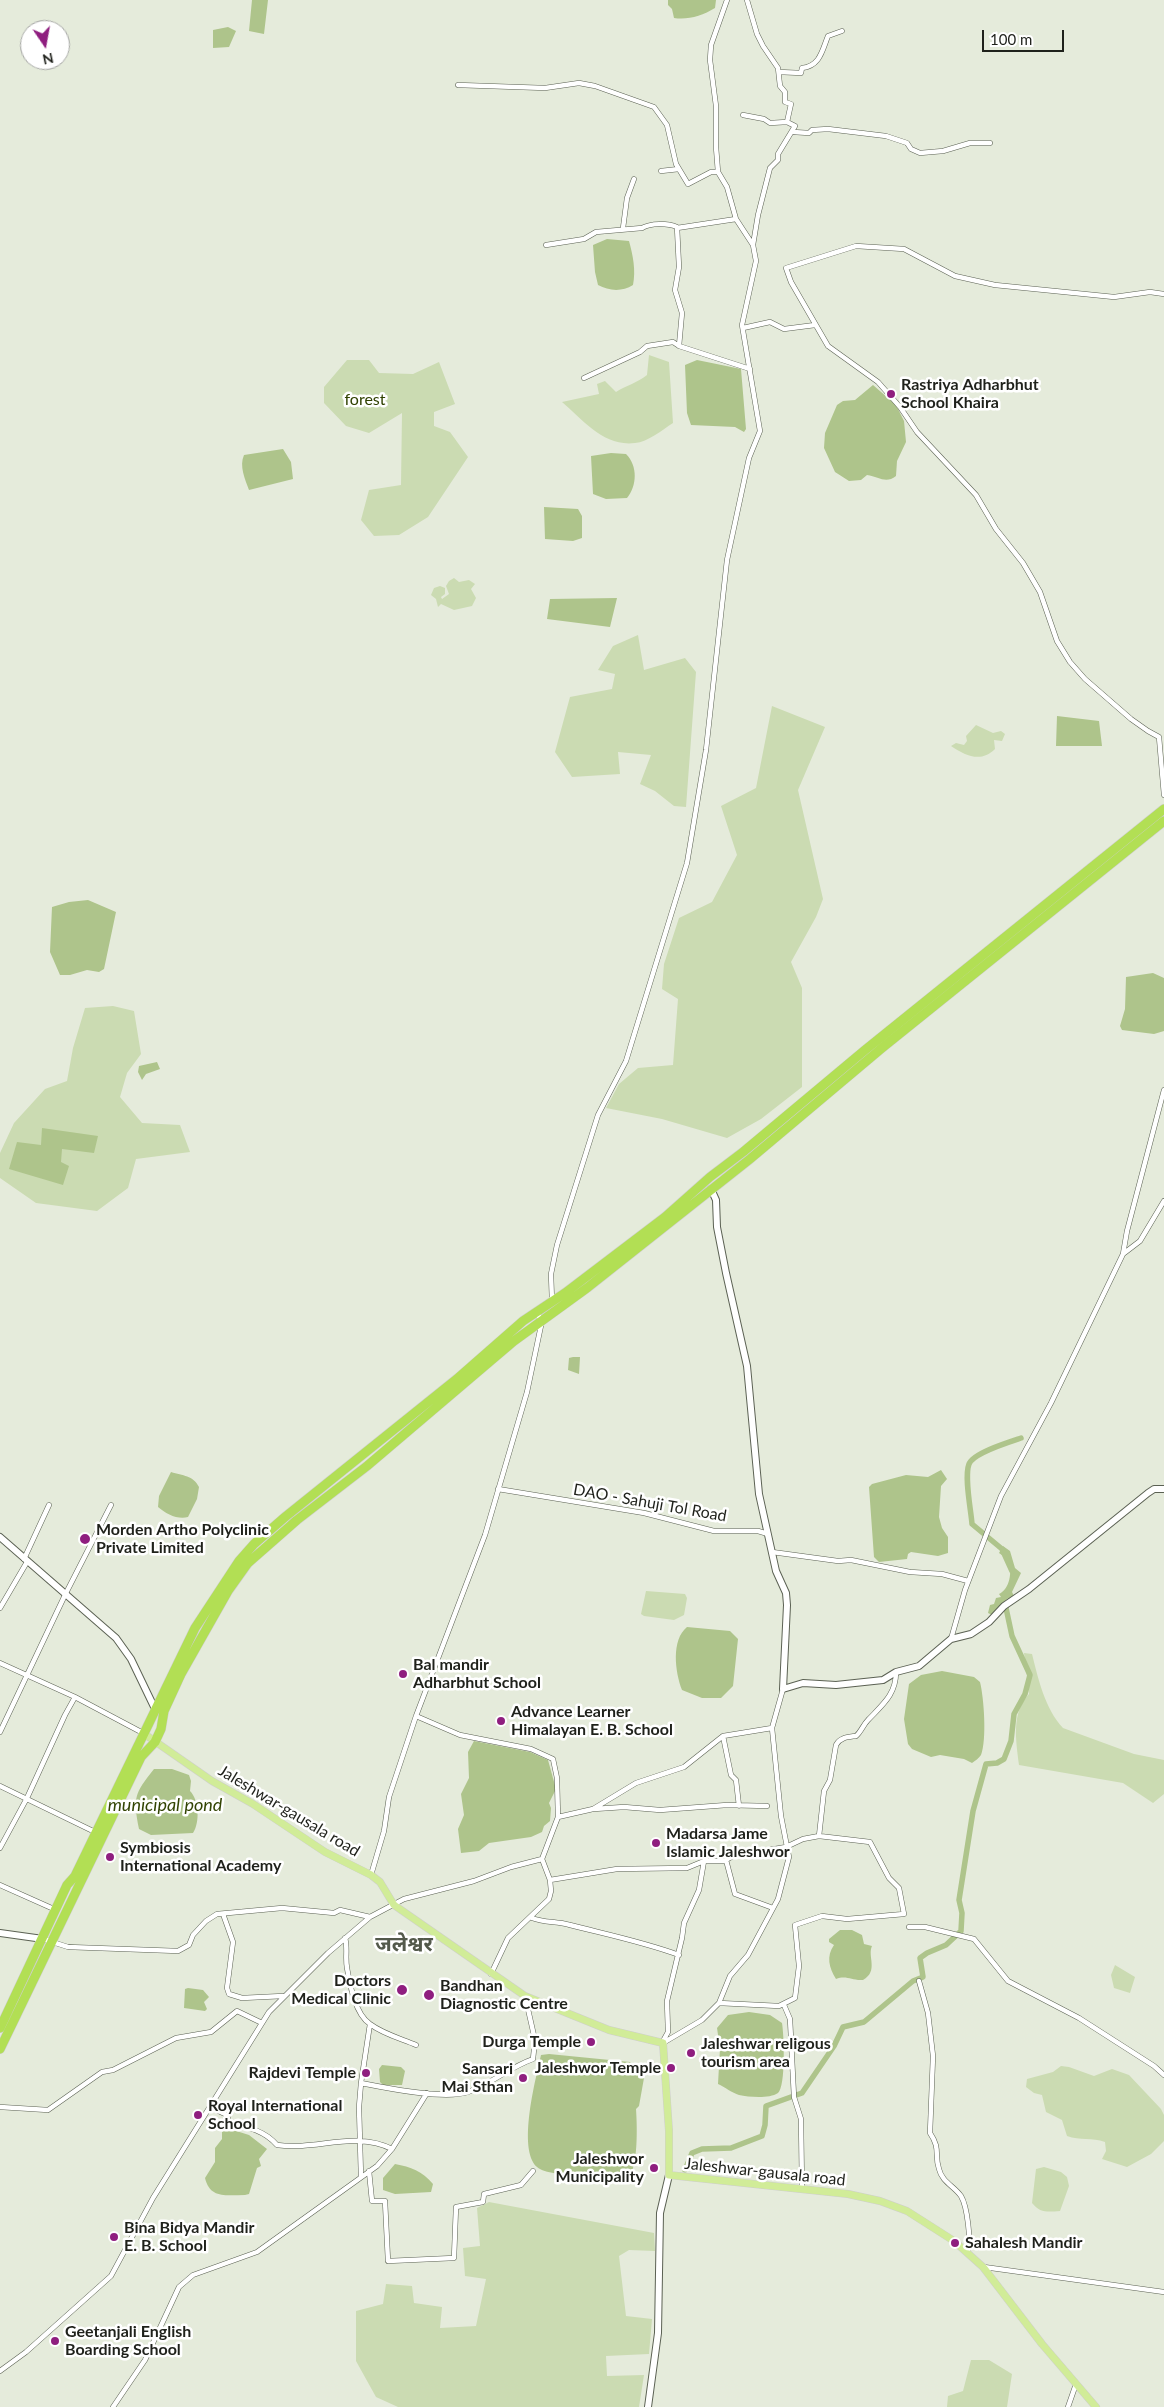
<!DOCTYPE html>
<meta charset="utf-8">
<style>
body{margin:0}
#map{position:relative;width:1164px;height:2407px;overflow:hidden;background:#e5ebdb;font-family:Lato,sans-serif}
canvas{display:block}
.north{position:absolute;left:20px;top:20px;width:50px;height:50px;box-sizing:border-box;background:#fff;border:1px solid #a5a6a4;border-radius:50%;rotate:168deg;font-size:14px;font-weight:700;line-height:20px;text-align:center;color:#1f211b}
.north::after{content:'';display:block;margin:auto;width:18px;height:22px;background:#8f1e7f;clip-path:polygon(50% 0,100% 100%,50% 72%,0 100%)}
.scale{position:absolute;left:982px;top:30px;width:82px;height:22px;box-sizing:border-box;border:2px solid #1f211b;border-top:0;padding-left:6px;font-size:15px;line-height:18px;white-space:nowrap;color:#1f211b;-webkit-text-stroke:4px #fff;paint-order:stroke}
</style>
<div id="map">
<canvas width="1164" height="2407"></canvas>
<div class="north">N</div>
<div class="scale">100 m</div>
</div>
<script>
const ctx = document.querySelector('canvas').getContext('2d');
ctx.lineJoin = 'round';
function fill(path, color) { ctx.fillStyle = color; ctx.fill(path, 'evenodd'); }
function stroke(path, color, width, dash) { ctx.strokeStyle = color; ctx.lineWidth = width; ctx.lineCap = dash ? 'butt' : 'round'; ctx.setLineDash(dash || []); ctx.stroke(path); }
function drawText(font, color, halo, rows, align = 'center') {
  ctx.font = font + ' Lato,"Noto Sans Devanagari",sans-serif'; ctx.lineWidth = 5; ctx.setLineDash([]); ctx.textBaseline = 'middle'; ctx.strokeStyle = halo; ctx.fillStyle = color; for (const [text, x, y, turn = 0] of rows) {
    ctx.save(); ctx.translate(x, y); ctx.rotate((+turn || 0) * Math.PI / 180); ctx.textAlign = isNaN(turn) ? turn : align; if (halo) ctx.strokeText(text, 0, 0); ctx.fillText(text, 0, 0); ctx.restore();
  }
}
const green = new Path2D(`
 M649 355 669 362 673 423C662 430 648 442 635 443 604 447 583 420 562 402L599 394 597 384 605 381 616 392C627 385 637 383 647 375Z
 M347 360H369L379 373 413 374 439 362 455 404 434 412V426L450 432 468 457 428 517 399 535 374 536 361 520 369 490 401 485 402 413 369 433 346 426 324 403V387Z
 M454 578 459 582 469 580 475 584 471 589 476 598 472 606 454 610 441 604 438 607 436 599 431 595 434 588 440 586 445 588V594L441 597 442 599 449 594 446 586 449 581Z
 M638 635 644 670 685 658 696 672 686 807 674 806 655 791 640 784 651 755 618 752 620 774 572 777 555 752 570 697 612 689 615 674 598 670 613 646Z
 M772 706 825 727 798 790 823 899 816 917 791 962 802 988V1087L761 1119 727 1138 662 1119 606 1108 619 1084 638 1068 673 1065 678 999 662 989 664 964 679 918 712 902 737 855 721 806 756 788Z
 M976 725 993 733 1001 731 1005 734 1002 741 994 740 995 749C981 763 966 756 951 746L956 743 964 745 967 741 966 736Z
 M113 1006 134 1011 141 1054 127 1073 120 1097 142 1123 180 1125 190 1152 136 1159 128 1188 97 1211 36 1203 0 1178V1153L14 1123 45 1089 67 1081 73 1048 85 1008Z
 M646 1591 685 1594 687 1598 684 1615 674 1620 644 1616 641 1614Z
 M1024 1653 1032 1654C1038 1678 1045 1709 1063 1728L1134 1754 1164 1760V1794L1153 1803 1123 1783 1019 1765C1016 1740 1011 1713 1029 1694Z
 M1115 1965 1135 1977 1130 1993 1114 1988 1111 1975Z
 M1061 2066 1069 2067 1094 2076 1112 2069 1129 2075 1161 2109 1164 2115V2141L1151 2154 1127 2167 1102 2159 1106 2151 1105 2142C1092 2137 1080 2141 1067 2136L1062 2120 1046 2112 1042 2095 1034 2093 1026 2087 1027 2079 1053 2072Z
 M1044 2167 1061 2172 1067 2177 1069 2186 1060 2211C1047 2212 1040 2213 1032 2203L1036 2169Z
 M489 2202 654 2233 655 2251 629 2250 619 2256 626 2316 652 2319 649 2354 606 2356 607 2376 644 2375 639 2407H398L376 2397 356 2361V2311L383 2304 386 2284 412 2286 414 2303 442 2307 440 2328 476 2326 486 2279 465 2276 463 2248 480 2246 477 2208Z
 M971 2360H989L1012 2374 1007 2407H947L948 2396 963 2391Z`);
const water = new Path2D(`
 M252 0H268L264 34 249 31Z
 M668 0H716L715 8C702 16 688 20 674 18L672 9 668 5Z
 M228 27 236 31 229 47 213 48V30Z
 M607 239 629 241C633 256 636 270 633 285 622 292 609 291 598 285L595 272 593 245Z
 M697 360 741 369 746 429 744 432 735 427 691 425 687 413 685 365Z
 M873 385 896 405 904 421 906 442 897 461 896 476C886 484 879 477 867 475L861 480 849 481 835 472 824 448 825 433 837 405 843 401 855 400Z
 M283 449 291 462 293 479 249 490C245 479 239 466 244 455Z
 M611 453 626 454C638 466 637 486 627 498L606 499 593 494 591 456Z
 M544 507 578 509 582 516V538L573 541 545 539Z
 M617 598 610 627 547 619 550 599Z
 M1057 716 1099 721 1102 746H1056Z
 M88 900 116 912 104 969 99 972 87 970 70 975H60L50 952 52 907 69 902Z
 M1153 973 1164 978V1031L1154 1034 1122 1030 1120 1026 1125 1009 1126 977Z
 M157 1062 160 1069 146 1074 142 1080 138 1072 139 1066Z
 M42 1128 98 1136 94 1153 62 1149 61 1162 69 1166 63 1185 9 1169 17 1142 41 1145Z
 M573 1357H580L579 1374 568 1370 569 1358Z
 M941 1470 947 1479 941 1486 939 1517 942 1528 948 1537V1553L938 1556 911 1552 908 1554 907 1559 879 1562 874 1557 869 1487 872 1484 906 1475 928 1477Z
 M171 1472C183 1476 193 1475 199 1487L197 1499 188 1517C178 1520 166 1514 158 1507L159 1496Z
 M1003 1546 1010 1551 1015 1568 1021 1573 1012 1592 1014 1596 1007 1599 992 1615 988 1613 990 1605 994 1604 996 1598 1001 1597 999 1594C1010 1589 1012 1572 1009 1560L999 1553Z
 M687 1627 730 1631 738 1639 733 1686 721 1698H702L682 1690C675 1672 671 1640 687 1627Z
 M942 1671 974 1677 980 1682C984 1698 987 1740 981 1755 979 1758 975 1761 972 1763L964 1759 940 1755 931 1757 912 1749 908 1744 904 1719 909 1684 921 1675Z
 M474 1741 530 1752 548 1760 556 1789 549 1803 551 1808 550 1821 544 1826 542 1832 531 1837 489 1843 479 1851 461 1853 458 1829 464 1815 461 1794 469 1778 468 1752Z
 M154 1769H172L189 1775 191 1781 190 1791C199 1800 200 1822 193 1833L151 1835 139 1829C133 1798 134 1794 154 1769Z
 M840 1930H852L862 1935 864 1944 872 1946C867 1956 879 1971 863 1980 852 1981 847 1975 836 1979 829 1968 826 1956 834 1945L829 1942V1939Z
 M188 1988 203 1990 209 1997 204 2002 207 2009 205 2011 184 2008 185 1989Z
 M749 2012 770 2015 782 2023C784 2034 786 2086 778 2093 769 2099 749 2097 739 2095 732 2093 725 2087 718 2084L720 2048 717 2028 728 2015Z
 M549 2054 630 2062 641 2068 644 2078 639 2106 636 2109C637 2123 639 2170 627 2179 609 2181 592 2178 574 2175 564 2174 545 2174 537 2167 517 2149 536 2078 541 2055Z
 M382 2065 401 2067 405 2071 402 2085H383L380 2082 379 2069Z
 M230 2129 249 2135 267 2149 259 2159 261 2166 257 2168 249 2194 245 2195C226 2195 210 2199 205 2178L215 2162V2148L222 2139V2132Z
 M395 2164C411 2167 422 2171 433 2184L431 2192 395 2194 383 2190V2178Z`);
const canal = new Path2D(`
 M1012 1571 1002 1549 972 1524C971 1510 964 1477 969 1464 973 1453 1009 1442 1021 1438
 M685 2170 692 2153 702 2149 731 2148 762 2136 765 2125 766 2106 802 2093 834 2046 843 2027 864 2022 913 1981 923 1977 920 1958 927 1953 946 1945 961 1931 962 1913 959 1900 973 1811 986 1764 997 1763 1004 1759 1011 1741 1014 1714 1025 1694 1030 1675 1012 1636 1006 1608 1008 1602`);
const street = new Path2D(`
 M747 0 757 34 763 46 778 68 780 86 785 92V102L791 104 787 122 795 126 778 154V160L770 168 758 215 753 245
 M779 72 801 73 802 68C820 66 822 51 828 36L842 31
 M458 85 545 88 579 83 595 86 654 107 667 125 676 164 688 184 711 172H718
 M743 115 764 119 770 123 787 122
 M793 132 809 133 812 130 828 129 886 136 907 143 911 149 920 153 943 151 970 143H990
 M661 171 679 169
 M623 228 627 198 634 179
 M677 228 736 219
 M546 245 584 239 596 232 642 228C651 223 667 223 677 227L679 267 675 290 682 313 679 346
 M1164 294 1150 292 1114 297 995 285 955 276 904 249 856 246 786 268 791 282 828 346 878 382 900 407 917 432 976 495 996 529 1023 563 1040 592 1057 641 1070 662 1085 679 1131 719 1148 731 1159 737 1164 795
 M743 328 770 322 784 329 815 325
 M584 378 640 352 647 346 673 342 679 346 750 369
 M1123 1254 1140 1241 1164 1201
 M552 1301 551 1274 557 1245 598 1115 626 1061 687 863 706 750 727 560 749 458 760 431 742 325 756 261 753 245 736 219 727 187 718 172 716 147V106L710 60 711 45 727 0
 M498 1489 644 1513 714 1531H758L768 1534
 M772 1552 838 1561 851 1560 910 1572 942 1574 968 1581
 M24 1559 49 1505
 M0 1608 27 1562
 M951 1639 965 1590 1001 1496 1051 1403 1123 1254 1127 1231 1164 1090
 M0 1663 75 1697 143 1733
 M416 1716 460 1735 531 1749 553 1759 557 1778 558 1817
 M0 1732 65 1595 111 1505
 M723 1736 731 1775 736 1780 739 1806
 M0 1786 95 1832
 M594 1809 624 1807 660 1810 727 1805 767 1806
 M0 1848 27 1798 65 1715 75 1697
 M726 1860 735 1894 773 1908
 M371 1875 384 1831 389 1797 416 1716 485 1535 527 1392 542 1321 536 1312
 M550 1880 542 1859 558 1817 593 1809 636 1783 684 1767 723 1736 772 1728
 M0 1885 56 1910
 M223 1914 233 1942 227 1988 229 1994 242 1998 283 1996
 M532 1918C545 1923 556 1921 570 1925 605 1934 644 1942 679 1955
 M909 1927H925L974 1939 1008 1981 1079 2018 1154 2066 1164 2075
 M345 1938C348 1948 345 1957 347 1968 350 1985 355 2014 370 2024 383 2034 402 2039 416 2045
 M43 1939 68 1947 178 1951 189 1945 193 1935 206 1921 217 1914 282 1908 334 1913 340 1910 370 1917
 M491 1974 508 1938 549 1899 551 1891 550 1880 617 1869 687 1868 704 1861H724L733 1856 786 1847 803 1839 819 1836 824 1791 830 1780 836 1745C840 1737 849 1737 856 1736 861 1732 863 1725 868 1720 882 1705 896 1695 896 1672
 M919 1981 928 2013 933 2056 930 2133C941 2149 934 2154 939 2169 942 2182 954 2186 961 2196 967 2206 972 2242 967 2253
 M719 2003 779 2006 795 1998 799 1966 795 1925 822 1916 847 1919 904 1914 899 1888 889 1878 870 1842 819 1836
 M784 2005 790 2019 794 2097 801 2119 802 2189
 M370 2024 361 2083C386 2088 445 2100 468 2092 491 2084 510 2067 533 2059L535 2040 525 1996
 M663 2041 668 2032 667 2001 682 1938 684 1923 699 1890 704 1861
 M663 2043 702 2020 719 2003 730 1976 748 1955 778 1899 789 1857 781 1816 772 1728 783 1689
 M361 2083 359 2107 361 2177
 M0 2107 48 2110 102 2072 113 2070 176 2038 211 2032 237 2011 262 2023
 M210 2107 227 2115 229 2123C247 2127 264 2130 277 2145 315 2151 356 2130 392 2149
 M369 2171 372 2201H385L388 2261 454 2258 456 2207 483 2202 484 2194 521 2185 533 2171
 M984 2267 1164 2292
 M0 2371 26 2352 111 2276 153 2198 269 2012 328 1953 370 1917 404 1899 474 1881 511 1867 542 1859
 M113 2407 145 2360 179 2287 193 2275 257 2252 377 2166 392 2149 427 2093
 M1068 2407 1076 2384`);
const secondary = new Path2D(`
 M711 1189 716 1200 717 1227 726 1273 747 1366 759 1494 776 1571 786 1593 787 1605 783 1689 803 1683 836 1685 883 1680 896 1672 919 1666 951 1639 971 1634 989 1622 1004 1606 1029 1589 1148 1493 1154 1489H1164
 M0 1537 116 1638 131 1659 156 1711
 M0 1933 43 1939
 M648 2407 658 2333 660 2213 669 2175`);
const primary = new Path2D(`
 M143 1733 212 1781 253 1804 325 1852 371 1875 380 1882 394 1905 525 1996 609 2030 663 2043 669 2131V2175L848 2194 880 2201 907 2211 954 2241 983 2267 1042 2344 1096 2407`);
const highway = new Path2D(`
 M0 2028 67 1885 75 1876 195 1628 239 1561 254 1544 285 1517 458 1378 523 1321 565 1293 665 1217 710 1177 743 1152 865 1050 1164 809
 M0 2049 141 1757 155 1742 161 1729 164 1711 181 1674 228 1591 248 1563 297 1520 367 1466 514 1341 587 1288 750 1159 882 1048 1164 821`);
const markers = [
 [891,394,5,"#8f1e7f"],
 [85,1539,6,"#8f1e7f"],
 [403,1674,5,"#8f1e7f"],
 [501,1721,5,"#8f1e7f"],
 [656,1843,5,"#8f1e7f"],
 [110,1857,5,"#8f1e7f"],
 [402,1990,6,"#8f1e7f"],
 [429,1995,6,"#8f1e7f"],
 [591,2042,5,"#8f1e7f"],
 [691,2053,5,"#8f1e7f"],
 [671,2068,5,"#8f1e7f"],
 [366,2073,5,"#8f1e7f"],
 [523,2078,5,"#8f1e7f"],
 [198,2115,5,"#8f1e7f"],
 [654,2168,5,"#8f1e7f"],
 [114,2237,5,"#8f1e7f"],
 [955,2243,5,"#8f1e7f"],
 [55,2341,5,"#8f1e7f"]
];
const poiNames = [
 ["Rastriya Adharbhut",901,385],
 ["School Khaira",901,403],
 ["Morden Artho Polyclinic",96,1530],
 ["Private Limited",96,1548],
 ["Bal mandir",413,1665],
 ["Adharbhut School",413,1683],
 ["Advance Learner",511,1712],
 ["Himalayan E. B. School",511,1730],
 ["Madarsa Jame",666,1834],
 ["Islamic Jaleshwor",666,1852],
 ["Symbiosis",120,1848],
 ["International Academy",120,1866],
 ["Doctors",391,1981,"right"],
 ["Medical Clinic",391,1999,"right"],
 ["Bandhan",440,1986],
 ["Diagnostic Centre",440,2004],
 ["Durga Temple",581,2042,"right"],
 ["Jaleshwar religous",701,2044],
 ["tourism area",701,2062],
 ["Jaleshwor Temple",661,2068,"right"],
 ["Sansari",513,2069,"right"],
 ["Mai Sthan",513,2087,"right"],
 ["Rajdevi Temple",356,2073,"right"],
 ["Royal International",208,2106],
 ["School",208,2124],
 ["Jaleshwor",644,2159,"right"],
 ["Municipality",644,2177,"right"],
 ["Bina Bidya Mandir",124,2228],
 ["E. B. School",124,2246],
 ["Sahalesh Mandir",965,2243],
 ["Geetanjali English",65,2332],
 ["Boarding School",65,2350]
];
const parkNames = [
 ["forest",365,400]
];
const streetNames = [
 ["DAO - Sahuji Tol Road",650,1503,10],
 ["Jaleshwar-gausala road",289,1811,31],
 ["Jaleshwar-gausala road",765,2172,6]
];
const waterNames = [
 ["municipal pond",165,1805]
];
const districtNames = [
 ["जलेश्वर",404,1944]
];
fill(green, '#cbdbb2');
fill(water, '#aec48b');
stroke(canal, '#aec48b', 5.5);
stroke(street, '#5b6153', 5.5);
stroke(secondary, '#5b6153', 8);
stroke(primary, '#cececd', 8);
stroke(highway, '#cececd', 10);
stroke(street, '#fff', 4.5);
stroke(secondary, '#fff', 6);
stroke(primary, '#d1ec98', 7);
stroke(highway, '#b2df54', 9);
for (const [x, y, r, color] of markers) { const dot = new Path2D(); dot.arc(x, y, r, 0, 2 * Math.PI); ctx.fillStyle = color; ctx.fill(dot); stroke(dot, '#fff', 2); }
drawText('bold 16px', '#1f211b', '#fff', poiNames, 'left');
drawText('16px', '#304100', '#fff', parkNames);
drawText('16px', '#1f211b', '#fff', streetNames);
drawText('italic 18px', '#324403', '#fff', waterNames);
drawText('bold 21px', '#53594b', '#fff', districtNames);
</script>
